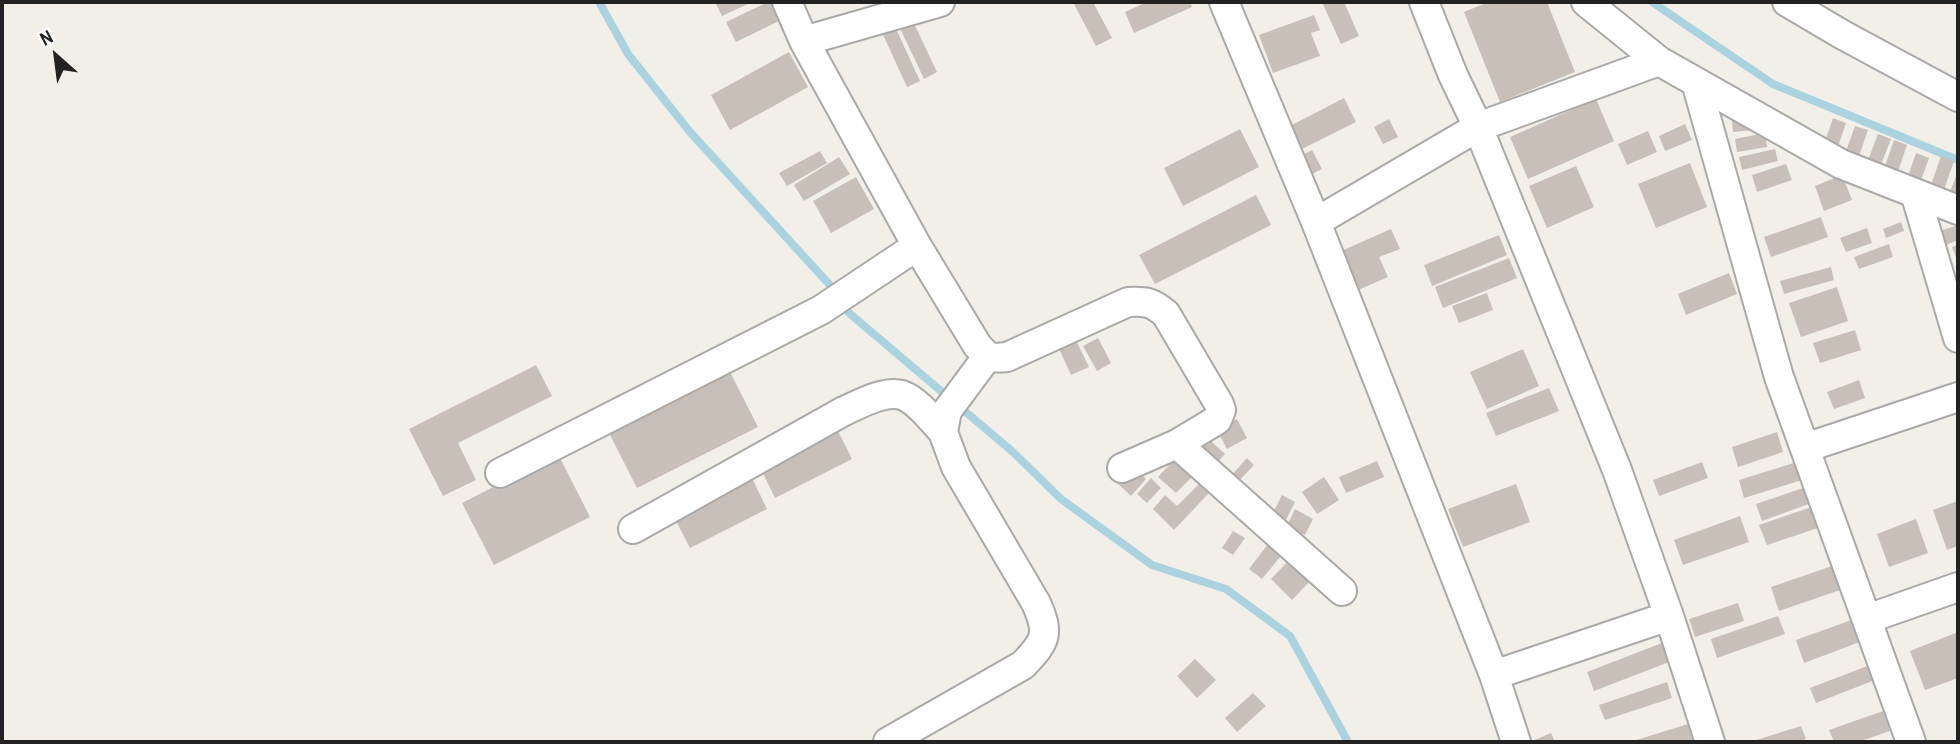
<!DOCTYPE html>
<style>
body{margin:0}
#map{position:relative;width:1960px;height:744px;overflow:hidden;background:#f2efe9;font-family:"Archivo Narrow",sans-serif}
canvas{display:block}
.frame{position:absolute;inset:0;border:4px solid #222;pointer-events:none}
.north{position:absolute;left:21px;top:21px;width:70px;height:70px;-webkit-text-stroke:5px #fff;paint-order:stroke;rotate:332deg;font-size:19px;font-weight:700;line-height:28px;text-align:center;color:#222}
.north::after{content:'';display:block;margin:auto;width:24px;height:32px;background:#222;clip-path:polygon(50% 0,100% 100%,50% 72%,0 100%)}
</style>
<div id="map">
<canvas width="1960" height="744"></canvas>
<div class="frame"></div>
<div class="north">N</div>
</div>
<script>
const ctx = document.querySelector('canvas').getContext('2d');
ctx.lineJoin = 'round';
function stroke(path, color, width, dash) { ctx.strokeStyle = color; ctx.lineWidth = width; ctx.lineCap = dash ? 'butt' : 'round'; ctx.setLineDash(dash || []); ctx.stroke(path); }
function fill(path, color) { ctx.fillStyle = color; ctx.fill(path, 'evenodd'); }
const stream = new Path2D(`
 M599 2 628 54 690 132 829 284
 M1652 2 1773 84 1958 160
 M849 313 1013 452 1061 499 1152 565 1226 589 1290 636 1348 742`);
const building = new Path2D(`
 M715 2H752L722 16Z
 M768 2H775L783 19 736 42 726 22Z
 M1073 2H1093L1112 38 1096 46Z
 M1147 2H1190L1192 7 1134 33 1125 12Z
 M1322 2H1344L1359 36 1341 44Z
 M1488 2H1547L1575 72 1500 102 1464 12Z
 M910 15 937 72 924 79 897 22Z
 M1314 15 1320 30 1311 33 1320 56 1273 73 1259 35Z
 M892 20 920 81 907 87 879 26Z
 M789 52 808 87 730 130 711 95Z
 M1344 98 1356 122 1302 149 1290 126Z
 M1596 99 1614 141 1528 179 1510 137Z
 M1833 118 1846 123 1836 152 1823 147Z
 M1389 119 1398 137 1383 144 1374 127Z
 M1753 119 1754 130 1733 132 1732 121Z
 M1685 124 1692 140 1665 151 1659 136Z
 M1855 126 1868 130 1858 159 1845 154Z
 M1240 129 1259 167 1183 206 1164 168Z
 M1648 131 1657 152 1627 165 1618 144Z
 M1765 133 1767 147 1737 152 1735 139Z
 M1878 134 1891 139 1880 167 1867 163Z
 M1894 140 1907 145 1897 174 1884 169Z
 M1775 149 1778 161 1742 170 1739 157Z
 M1312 150 1322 169 1303 179 1293 160Z
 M820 151 827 163 787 186 779 173Z
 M1916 153 1929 158 1919 186 1906 182Z
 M1941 156 1954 161 1944 190 1931 185Z
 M839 157 850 174 804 201 794 185Z
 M1690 163 1707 207 1656 228 1638 184Z
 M1786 164 1792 180 1757 192 1752 175Z
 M1576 166 1594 207 1547 228 1529 186Z
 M1958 171V200L1948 197Z
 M1842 175 1852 200 1824 211 1815 186Z
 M856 177 874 209 831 233 813 201Z
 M1256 195 1271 225 1155 284 1139 255Z
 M1821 217 1828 237 1771 257 1764 237Z
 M1901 222 1904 231 1886 238 1883 229Z
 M1958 225V240L1946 245 1940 231Z
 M1867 228 1872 243 1846 252 1840 238Z
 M1391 229 1400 249 1379 257 1388 277 1349 294 1332 255Z
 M1499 235 1507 255 1432 286 1424 265Z
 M1889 244 1893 257 1859 269 1854 257Z
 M1958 245V263L1952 247Z
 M1509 258 1517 278 1443 308 1435 287Z
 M1831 267 1834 280 1784 294 1780 281Z
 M1729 273 1737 294 1686 315 1678 294Z
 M1837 287 1848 321 1801 337 1789 303Z
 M1487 293 1493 310 1459 323 1452 306Z
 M1855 330 1861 350 1820 363 1813 343Z
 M1072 332 1089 367 1071 375 1055 340Z
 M1098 338 1111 363 1097 371 1083 346Z
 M1523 349 1539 386 1487 409 1470 372Z
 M536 365 552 396 458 443 476 480 443 496 409 429Z
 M729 370 758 427 637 488 608 431Z
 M1859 380 1865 398 1834 409 1827 392Z
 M1549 388 1559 411 1496 436 1486 413Z
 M1237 419 1247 438 1227 449 1217 430Z
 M834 423 852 459 775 498 757 461Z
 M1201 432 1225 454 1214 466 1190 444Z
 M1777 432 1783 452 1738 467 1732 447Z
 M558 454 590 517 494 565 462 503Z
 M1247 458 1254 465 1236 484 1229 478Z
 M1175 459 1193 476 1176 493 1158 477Z
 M1377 461 1384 477 1346 493 1339 477Z
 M1702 462 1708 478 1659 496 1653 480Z
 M1797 462 1802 480 1744 498 1739 480Z
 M1133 466 1146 479 1131 496 1117 483Z
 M749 472 767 509 690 548 671 511Z
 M1324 477 1339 500 1317 514 1302 492Z
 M1151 478 1161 488 1147 503 1137 494Z
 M1199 484 1209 493 1174 530 1153 509 1165 495 1177 506Z
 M1516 484 1530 522 1463 547 1448 509Z
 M1812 485 1817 501 1762 521 1756 504Z
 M1282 495 1295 502 1286 520 1273 513Z
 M1958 501V546L1947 550 1933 510Z
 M1823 503 1830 524 1767 545 1759 525Z
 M1295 509 1313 519 1305 535 1287 526Z
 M1740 516 1749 542 1683 565 1674 540Z
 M1916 519 1928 553 1889 567 1877 534Z
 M1233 531 1245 538 1233 555 1222 548Z
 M1271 540 1285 551 1262 579 1249 569Z
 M1291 558 1312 579 1292 600 1271 579Z
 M1838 564 1846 588 1779 611 1771 587Z
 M1738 603 1744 621 1695 637 1689 619Z
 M1778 616 1785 634 1717 658 1711 639Z
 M1857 618 1865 640 1804 663 1796 640Z
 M1958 632V678L1925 690 1910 651Z
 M1662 643 1669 662 1594 691 1587 672Z
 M1195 659 1216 680 1197 698 1177 676Z
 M1875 663 1880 678 1816 703 1810 688Z
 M1667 682 1672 698 1605 720 1599 705Z
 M1253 693 1266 706 1237 732 1225 718Z
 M1883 711 1890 731 1858 742H1834L1829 730Z
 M1688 724 1693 742H1630Z
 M1801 726 1806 739 1797 742H1750Z
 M1551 733 1555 742H1530Z`);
const minor = new Path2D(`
 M1224 2 1316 222 1494 675 1516 742
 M1424 2 1453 75 1478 127 1617 470 1669 616 1710 742
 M1586 2 1659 61
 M1787 2 1843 35 1958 97
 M804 41 940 2
 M1696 82 1779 377 1911 742
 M1915 193 1958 338
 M1316 222 1478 127 1659 61 1841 164 1958 210
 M917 246 977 345C988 358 990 359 1007 357L1128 302C1146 301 1152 302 1166 314L1219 404 1221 410 1217 420 1177 444 1122 468
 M1177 444 1342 591
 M1805 448 1958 397
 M500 473 821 310 917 246 804 41 787 2
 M633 529 844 411C860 404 884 390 902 395 918 401 932 420 943 432
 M1867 619 1958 587
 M1494 675 1669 616
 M888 742 1023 665C1046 641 1050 634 1036 603L956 467 943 432 947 411 987 357`);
stroke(stream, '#aad3df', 8);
fill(building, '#c7bfb8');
stroke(minor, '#a9a9a9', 32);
stroke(minor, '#fff', 28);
</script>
